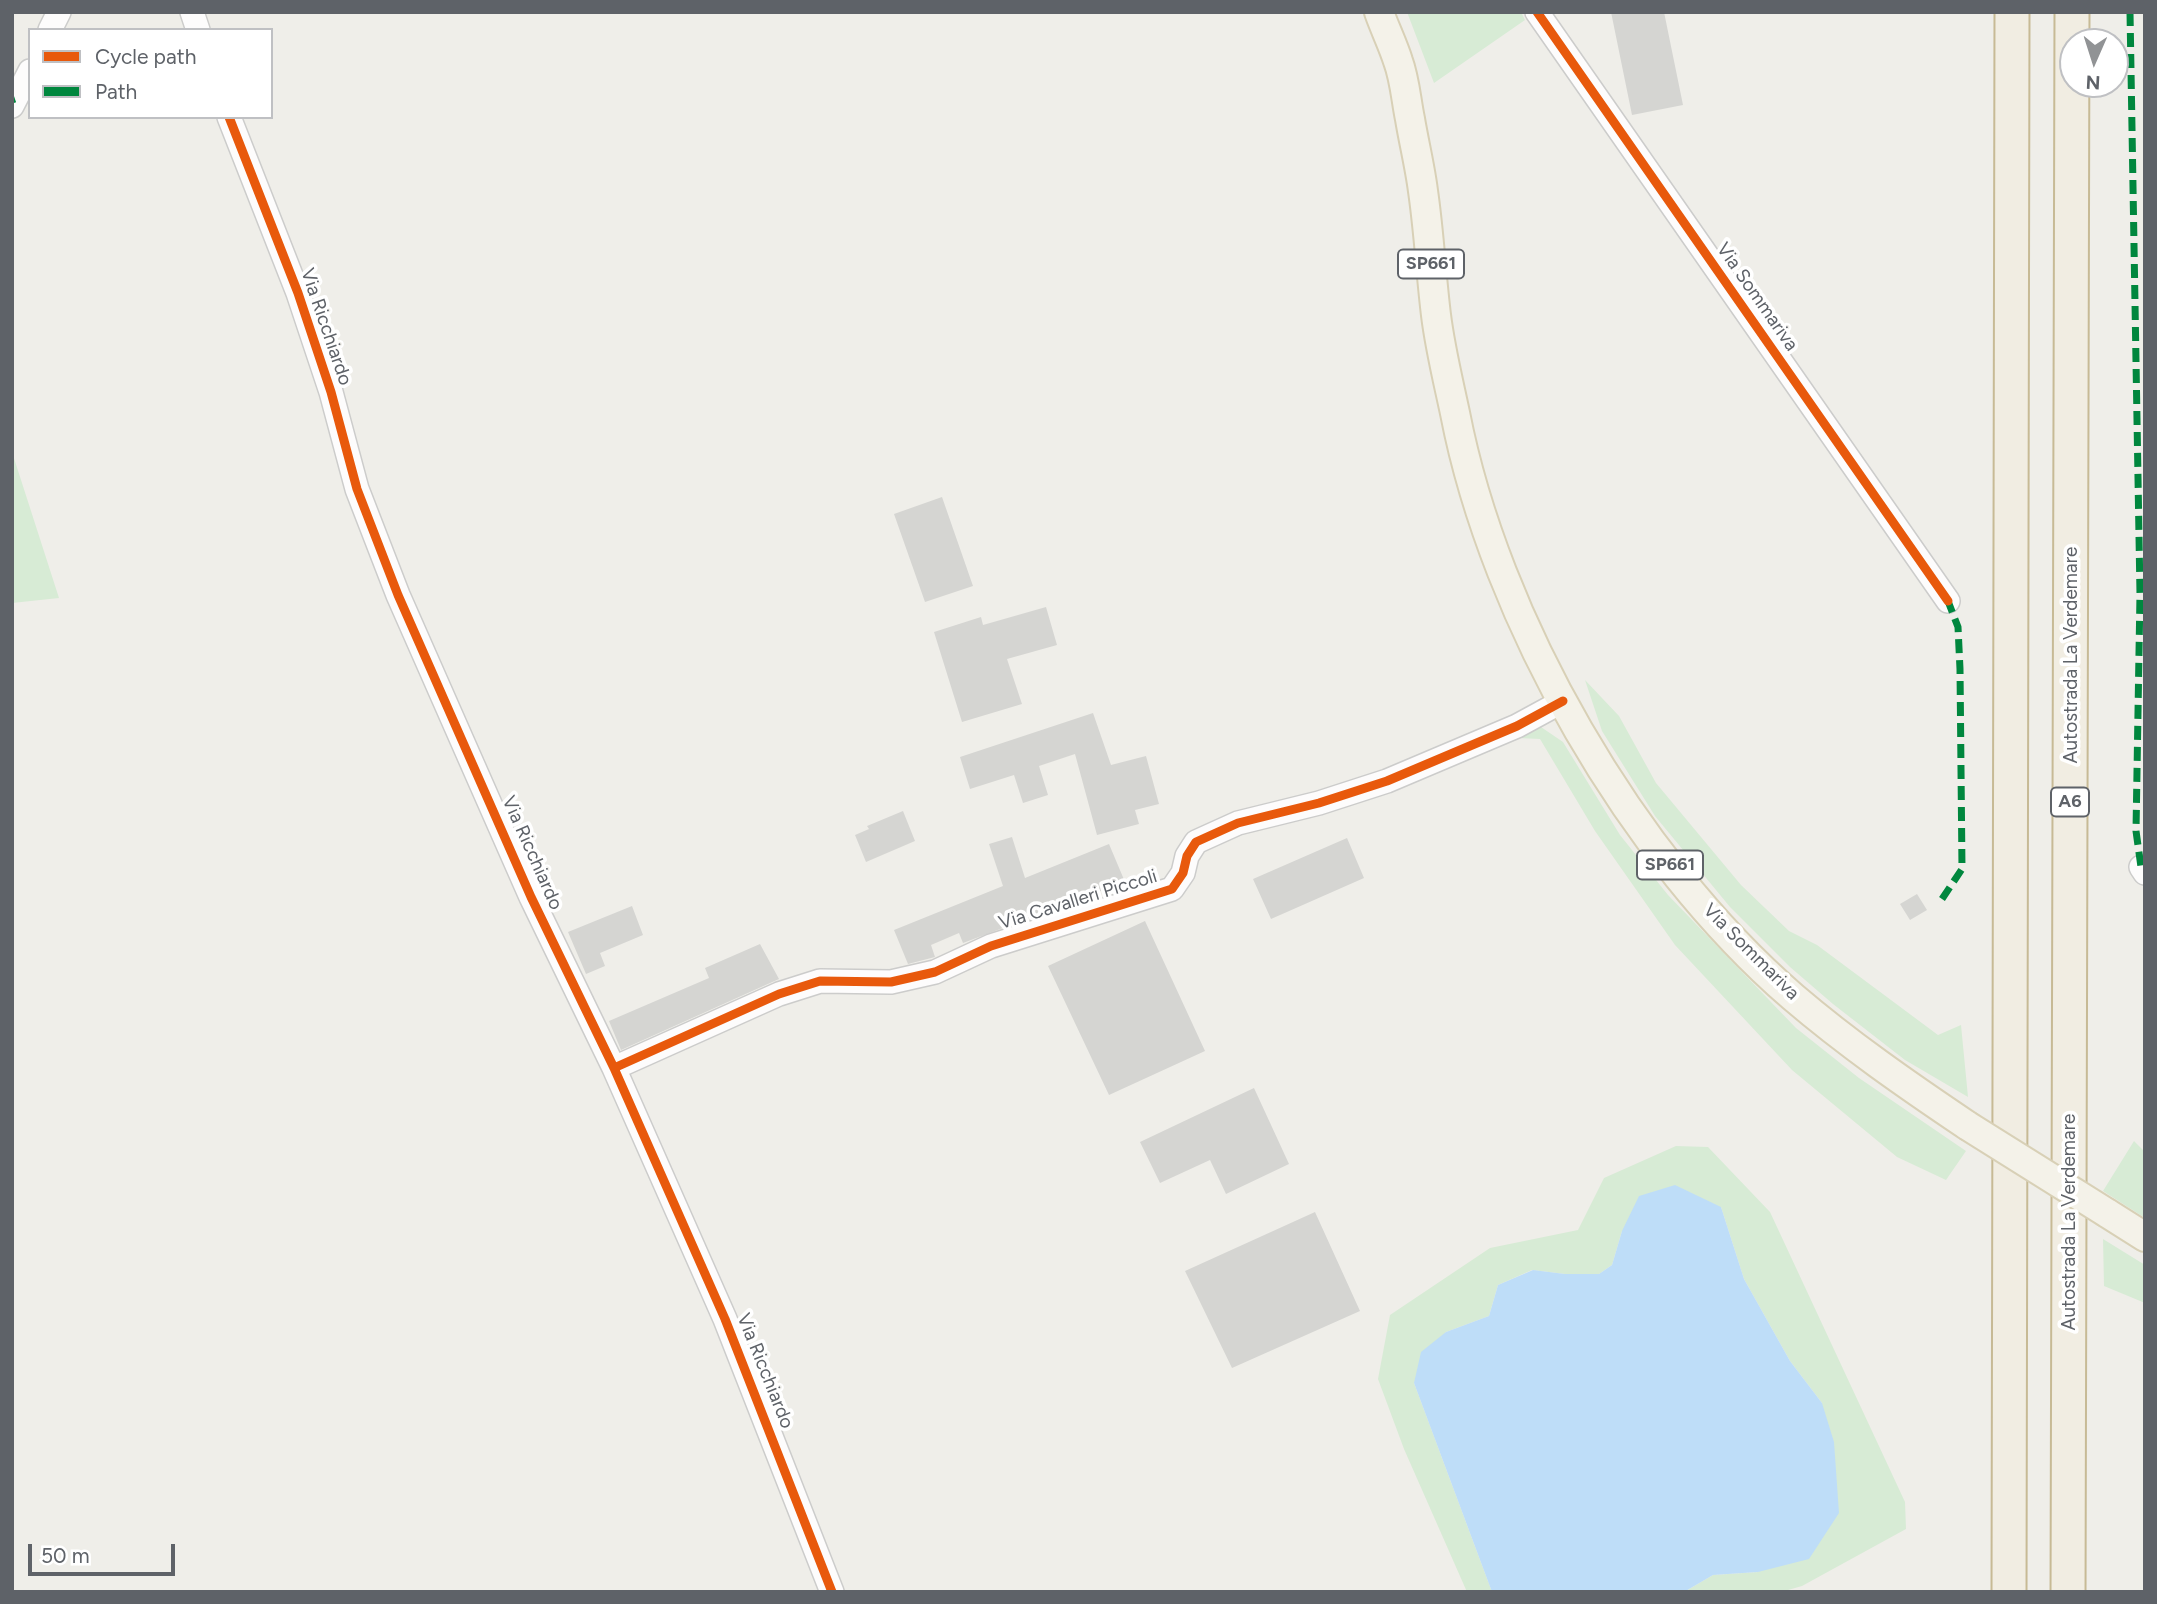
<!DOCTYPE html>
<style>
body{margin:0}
#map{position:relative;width:2157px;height:1604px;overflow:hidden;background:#efeee9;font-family:Figtree,sans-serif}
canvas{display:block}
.frame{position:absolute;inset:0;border:14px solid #5e6268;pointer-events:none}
.legend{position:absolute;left:28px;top:28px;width:245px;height:91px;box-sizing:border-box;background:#fff;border:2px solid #bfc0c3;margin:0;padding:9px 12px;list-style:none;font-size:21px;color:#5e6268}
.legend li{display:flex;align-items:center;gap:14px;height:35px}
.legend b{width:35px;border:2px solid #bfc0c3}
.north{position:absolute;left:2059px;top:28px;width:70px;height:70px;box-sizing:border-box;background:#fff;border:2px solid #bfc0c3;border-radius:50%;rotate:183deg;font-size:19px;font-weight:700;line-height:28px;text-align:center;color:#5e6268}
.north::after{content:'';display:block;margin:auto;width:24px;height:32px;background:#919395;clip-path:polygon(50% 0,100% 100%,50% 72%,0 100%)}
.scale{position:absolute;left:28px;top:1544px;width:147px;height:32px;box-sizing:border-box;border:4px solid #5e6268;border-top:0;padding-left:9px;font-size:21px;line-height:24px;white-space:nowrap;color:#5e6268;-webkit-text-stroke:5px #fff;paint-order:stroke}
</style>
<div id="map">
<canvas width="2157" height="1604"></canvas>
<div class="frame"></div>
<ul class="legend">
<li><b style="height:9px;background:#e8590c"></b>Cycle path</li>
<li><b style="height:9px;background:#00873e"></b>Path</li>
</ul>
<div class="north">N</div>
<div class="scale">50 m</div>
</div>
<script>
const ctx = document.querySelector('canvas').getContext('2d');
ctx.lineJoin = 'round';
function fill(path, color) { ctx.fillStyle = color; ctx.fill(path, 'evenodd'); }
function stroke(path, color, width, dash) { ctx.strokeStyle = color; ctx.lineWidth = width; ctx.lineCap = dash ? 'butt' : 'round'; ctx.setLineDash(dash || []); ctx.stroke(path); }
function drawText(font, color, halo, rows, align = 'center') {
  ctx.font = font + ' Figtree,sans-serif'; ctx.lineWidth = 7; ctx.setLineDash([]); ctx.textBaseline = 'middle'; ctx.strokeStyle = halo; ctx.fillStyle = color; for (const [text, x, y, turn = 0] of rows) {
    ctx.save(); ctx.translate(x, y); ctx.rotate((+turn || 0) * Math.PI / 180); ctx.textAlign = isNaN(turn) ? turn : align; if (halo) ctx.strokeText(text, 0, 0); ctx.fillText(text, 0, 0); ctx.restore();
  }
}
const green = new Path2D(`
 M1407 12H1521L1525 20 1434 83Z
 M12 452 59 598 12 603Z
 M1585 680 1619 716 1656 783 1741 885 1789 931 1817 945 1938 1035 1961 1025 1968 1097 1905 1060 1833 1004 1790 967 1730 907 1655 816 1602 731Z
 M1541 727 1563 742 1620 835 1668 895 1796 1028 1859 1078 1966 1151 1946 1180 1897 1157 1792 1070 1675 945 1595 831 1540 739 1518 738Z
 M2134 1141 2145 1152V1218L2103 1191Z
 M1676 1146 1708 1147 1770 1212 1905 1502 1906 1529 1802 1586 1781 1592H1684L1713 1575 1758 1572 1822 1403 1790 1361 1744 1279 1721 1207 1622 1231 1612 1265 1599 1274H1565L1532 1270 1498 1285 1489 1316 1446 1332 1414 1383 1492 1592H1467L1404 1449 1378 1379 1390 1315 1490 1248 1578 1230 1604 1178Z
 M2103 1239 2145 1265V1303L2104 1286Z`);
const water = new Path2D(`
 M1675 1185 1721 1207 1744 1279 1790 1361 1822 1403 1834 1442 1839 1513 1809 1559 1758 1572 1713 1575 1684 1592H1492L1414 1383 1421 1352 1446 1332 1489 1316 1498 1285 1533 1270 1565 1274H1599L1612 1265 1622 1231 1639 1196Z`);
const building = new Path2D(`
 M1611 12H1664L1683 105 1632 115Z
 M942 497 973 586 925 602 894 514Z
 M1046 607 1057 645 1007 659 1022 704 962 722 934 632 981 617 983 625Z
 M1093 713 1111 765 1146 756 1159 804 1135 810 1139 824 1097 835 1075 754 1039 766 1048 795 1023 803 1014 775 970 789 960 757Z
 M903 811 915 841 866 862 855 835 869 829 867 826Z
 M1012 837 1025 878 1109 844 1125 882 963 943 959 933 931 945 935 957 908 964 894 930 1003 886 989 844Z
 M1347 838 1364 878 1271 919 1253 879Z
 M1917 894 1927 910 1910 920 1900 904Z
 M632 906 643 935 600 953 605 966 586 974 568 932Z
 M1145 921 1205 1051 1109 1095 1048 966Z
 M760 944 779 979 621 1050 609 1021 709 978 705 968Z
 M1254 1088 1289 1164 1226 1194 1210 1160 1160 1183 1140 1142Z
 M1315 1212 1360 1311 1232 1368 1185 1271Z`);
const minor = new Path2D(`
 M192 12 198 30
 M1537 12 1948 601
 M50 30 59 12
 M12 106 30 71
 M229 117 298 293 331 392 357 489 398 595 531 897 614 1068 725 1319 832 1592
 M2141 867 2145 873
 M614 1068 779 994 820 981 891 982 935 972 991 946 1172 889 1183 873 1187 856 1196 842 1238 823 1319 803 1387 781 1517 726 1563 701`);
const major = new Path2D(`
 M1379 12C1385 29 1393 45 1398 61 1405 80 1406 100 1410 119 1414 143 1420 167 1423 191 1429 232 1431 274 1436 315 1440 348 1448 380 1455 413 1495 620 1632 858 1793 997 1848 1044 1907 1085 1968 1126
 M2107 1213 2145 1237`);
const highway = new Path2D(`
 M2009 1592 2012 12
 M2068 1592 2072 12`);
const majorBridge = new Path2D(`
 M1968 1126 2107 1213`);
const quiet = new Path2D(`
 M2130 12 2140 594 2136 831 2141 867
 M12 100 15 99
 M1942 899 1962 869 1960 669 1958 627 1948 601`);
const cycleway = new Path2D(`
 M1537 12 1948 601
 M229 117 298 293 331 392 357 489 398 595 531 897 614 1068 725 1319 832 1592
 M614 1068 779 994 820 981 891 982 935 972 991 946 1172 889 1183 873 1187 856 1196 842 1238 823 1319 803 1387 781 1517 726 1563 701`);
const shields = [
 [1431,264,66],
 [2070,802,38],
 [1670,865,66]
];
const shieldNames = [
 ["SP661",1431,264],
 ["A6",2070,802],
 ["SP661",1670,865]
];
const streetNames = [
 ["Via Sommariva",1757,297,55],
 ["Via Ricchiardo",326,327,71],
 ["Autostrada La Verdemare",2071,655,-90],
 ["Via Ricchiardo",532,853,66],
 ["Via Cavalleri Piccoli",1078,900,-17],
 ["Via Sommariva",1751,952,45],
 ["Autostrada La Verdemare",2069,1222,-90],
 ["Via Ricchiardo",765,1371,68]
];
fill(green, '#d7ebd5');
fill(water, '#beddf8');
fill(building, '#d5d5d2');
stroke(minor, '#cccccb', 26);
stroke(major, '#d8d0b6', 32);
stroke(highway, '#c7ba95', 37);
stroke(minor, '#fdfcfc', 23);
stroke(major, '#f4f2e9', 28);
stroke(highway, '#f1ede2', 33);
stroke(majorBridge, '#d8d0b6', 32, []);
stroke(majorBridge, '#f4f2e9', 28);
stroke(quiet, '#00873e', 7, [14, 7]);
stroke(cycleway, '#e8590c', 9);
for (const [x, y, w] of shields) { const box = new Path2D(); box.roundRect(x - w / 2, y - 14.5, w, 29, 5); ctx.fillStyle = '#fff'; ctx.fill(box); stroke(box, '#5e6268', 2); }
drawText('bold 18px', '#5e6268', null, shieldNames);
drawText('19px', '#5e6268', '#fff', streetNames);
</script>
